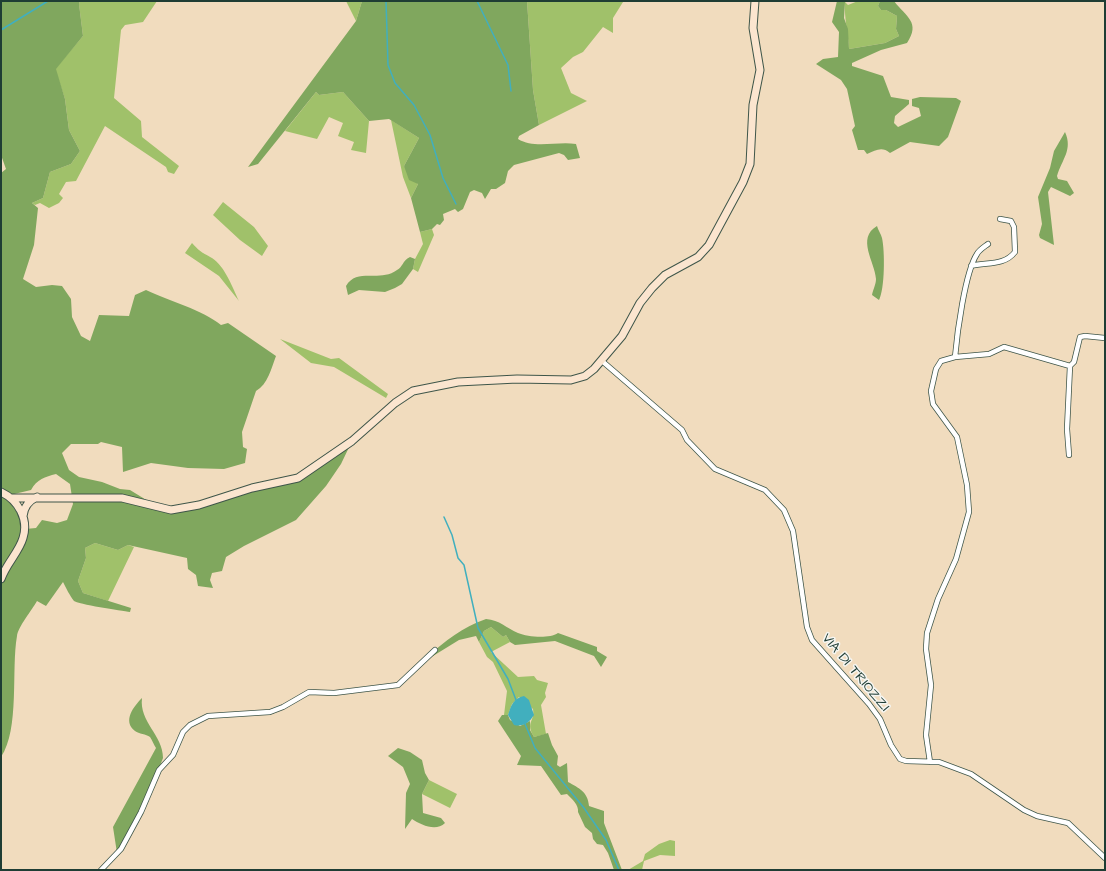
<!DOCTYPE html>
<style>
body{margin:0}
#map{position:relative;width:1106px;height:871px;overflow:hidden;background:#f1dcbe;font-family:"Architects Daughter",sans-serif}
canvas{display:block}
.frame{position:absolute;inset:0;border:2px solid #1f3d34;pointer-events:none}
</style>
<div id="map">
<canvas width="1106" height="871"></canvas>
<div class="frame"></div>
</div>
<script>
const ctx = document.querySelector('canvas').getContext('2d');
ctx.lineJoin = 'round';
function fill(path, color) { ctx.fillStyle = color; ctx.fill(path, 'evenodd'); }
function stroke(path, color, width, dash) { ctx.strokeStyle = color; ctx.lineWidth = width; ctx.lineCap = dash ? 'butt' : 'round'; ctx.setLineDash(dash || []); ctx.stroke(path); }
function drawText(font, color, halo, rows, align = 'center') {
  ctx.font = font + ' "Architects Daughter",sans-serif'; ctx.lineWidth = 3; ctx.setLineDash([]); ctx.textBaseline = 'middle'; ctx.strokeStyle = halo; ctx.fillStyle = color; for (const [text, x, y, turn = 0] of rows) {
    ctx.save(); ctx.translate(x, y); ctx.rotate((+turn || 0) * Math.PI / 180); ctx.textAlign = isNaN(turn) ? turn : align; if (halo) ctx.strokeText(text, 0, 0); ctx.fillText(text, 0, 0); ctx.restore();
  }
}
const green = new Path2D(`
 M80 1H157L143 22 125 25 121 30 114 98 141 121 142 137 179 166 174 174 168 172 166 167 105 126 76 181 66 182 59 194 63 198 59 203 49 208 40 203 35 205 32 203 43 198 50 172 71 164 80 151 69 130 65 99 55 69 83 36 79 4Z
 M346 1H362L356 21Z
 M527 1 623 2 613 18V33L603 27 583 52 573 57 561 68 571 93 587 101 539 125 533 90Z
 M858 1H880L878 6 881 10H886L897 16 896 29 899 36 885 43 849 49C848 32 844 18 845 2L848 5Z
 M316 92 319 95 343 92 369 121 366 153 351 150 354 142 338 136 343 123 329 117 317 139 285 131Z
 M391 120 419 138 404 166 418 184 411 198 403 177Z
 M223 202 254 227 268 246 262 256 240 240 213 215Z
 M432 229 434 235 418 272 413 269 415 259 423 244 420 232Z
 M192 243C201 253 202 252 212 258 225 266 233 289 239 301L219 276 185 253Z
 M280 339 331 359 339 358 388 394 386 398 334 367 311 363Z
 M95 543 118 550 128 545 134 547 108 601 83 593 78 581 86 558 85 548Z
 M491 627 503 637 506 635 510 642 491 652 518 677 534 676 537 680 548 683 545 693 546 697 541 705 546 734 534 737C525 722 535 722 533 709L519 697 512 704 508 715H504L507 691 493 662 487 657 479 642 484 631Z
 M429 780 457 794 450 808 422 794Z
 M670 840 675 841V856L660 855 644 861 642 870H628L643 861 645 854 659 844Z`);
const forest = new Path2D(`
 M1 1H80L79 4 83 36 56 69 65 99 69 130 80 151 71 164 50 172 43 198 32 203 38 208 34 245 23 279 36 287 52 285 62 286 71 299 72 317 81 336 90 341 99 315 129 316 135 295 146 290C169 301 203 310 221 325L228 323 276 356C271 369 268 384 256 391L242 432 243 447 247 449 245 463 224 469 188 468 151 463 123 472 122 447 101 442 98 444H71L62 453 69 470 79 477 102 482 120 489 130 490 161 509 171 510 298 478 352 441 341 464 326 486 296 520 244 546 226 557 222 571 212 573 210 580 213 588 198 586 196 575 188 569 187 558 128 545 118 550 95 543 85 548 86 558 78 581 83 593 131 608 130 612C122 611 77 604 74 601 70 596 66 588 63 582L46 606 37 601C32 610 18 627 17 636 11 669 20 729 1 757V173L6 169 1 155ZM56 474 70 484 73 504 67 520 57 523 42 520 36 528 25 529 20 517 8 499 10 495 31 490C37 479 45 477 56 474Z
 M362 1H527L533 90 539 125 519 136 518 139C534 149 557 141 576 144L580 158 568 160 564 155 559 153 514 165 508 171 505 183 496 189H491L485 199 482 193 474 190 470 192 463 209 458 212 455 209 443 214 444 220 440 225 437 224 432 229 420 232 411 198 418 184 409 180 404 166 419 138 389 119 369 121 343 92 319 95 316 92 258 164 248 167 356 21Z
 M837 1 845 2 844 18 848 29 849 49 885 43 899 36 896 29 897 16 886 10H881L878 6 880 1H894C906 17 921 22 907 43L881 50 852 63V66L883 76 891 97 909 100V104L895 116 894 123 898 127 921 116 919 108 912 106V99L920 97 956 98 961 101 948 137 939 146 910 142 890 153C882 146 876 150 867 154L864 150H858L852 130 855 126 847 89 841 80 816 64 823 59 838 57 839 32 832 22Z
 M1065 132C1073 150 1062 159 1057 176L1058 179 1067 181 1074 193 1070 196 1051 187 1048 192 1054 245 1040 238 1039 235 1042 224 1038 197 1050 168 1054 151Z
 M877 226C878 230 881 234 882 238 885 251 885 289 879 300L872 295C873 290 876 284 876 279 875 262 856 238 877 226Z
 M410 257 415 259 413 269 402 284 395 288 385 292 359 290 348 295 346 286C357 267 379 283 397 270 403 267 402 261 410 257Z
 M486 619C500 620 506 628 518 633 528 637 549 639 558 633L597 647V651L607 657 601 667 594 656 555 641 515 645 510 642 506 635 503 637 491 627 484 631 479 642 476 636 459 640 433 656 427 657C445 641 463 627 486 619Z
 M142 698C139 722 163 735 163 758L142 812 117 853 113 827 156 748C154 745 152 740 150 737 146 734 139 734 135 731 122 721 134 706 142 698Z
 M502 715H508L510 720 520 726 530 721V730L534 737 548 733 552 745 558 756 557 765 560 767 567 763 568 782C579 788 588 792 589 806L604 811V823L622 870H614L608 853 603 845 597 844 593 839 592 833 585 827 578 812C579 805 572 799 567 794L561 795 541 766 517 765 521 756 498 721Z
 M398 748 410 752 422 760 425 773 429 780 422 794 423 813 441 818 445 823C436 832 421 825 412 819L405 829 406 793 410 784 403 767 388 756Z`);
const water = new Path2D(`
 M524 696 529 700 534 715C529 723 523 727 514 725L508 715C511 705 514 698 524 696Z`);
const stream = new Path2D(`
 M386 1 388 65 395 83 414 105 430 135 443 178 456 204
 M477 1 508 65 511 91
 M1 30 48 1
 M444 517 452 535 458 558 464 565 478 628 508 679 516 700
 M525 724 535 748 584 808 606 840 619 870`);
const street = new Path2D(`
 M971 266C987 262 1004 266 1015 252L1014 227 1011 221 1000 219
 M955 357C957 334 965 272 977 254 979 250 984 247 988 244
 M602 361 682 430 687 440 715 469 765 490 784 510 793 531 807 627 812 640 869 704 880 719 891 745 900 759 906 761 939 762 971 774 1024 810 1037 816 1068 823 1105 858
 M1069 455 1067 429 1070 366
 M930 762 926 735 931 685 926 649 927 633 938 599 956 559 969 512 967 485 957 437 933 404 931 391 936 369 941 361 955 357 989 354 1004 347 1070 366 1074 362 1080 337 1085 336 1105 338
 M101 870 121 849 141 812 159 770 173 755 183 732 190 725 208 716 270 712 283 707 309 692 334 693 398 685 435 650`);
const secondary = new Path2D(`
 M1 492C18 500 29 519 23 538 19 552 6 564 1 579
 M11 498H122L171 510 199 505 252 488 298 478 352 441 395 403 413 391 458 382 517 379 571 380 585 376 594 369 622 336 640 303 652 288 665 275 698 257 709 245 743 182 750 164 753 105 760 70 753 28 755 1
 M23 516C24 507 28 501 37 497`);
const streetNames = [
 ["VIA DI TRIOZZI",855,673,50]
];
fill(green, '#a0c16a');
fill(forest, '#80a75e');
fill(water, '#41afbe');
stroke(stream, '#41afbe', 1.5);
stroke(street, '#3e5549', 6);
stroke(secondary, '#3e5549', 9);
stroke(street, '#fff', 4.5);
stroke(secondary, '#fbe5cf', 7);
drawText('14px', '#1f3d34', '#f6f6f2', streetNames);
</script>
